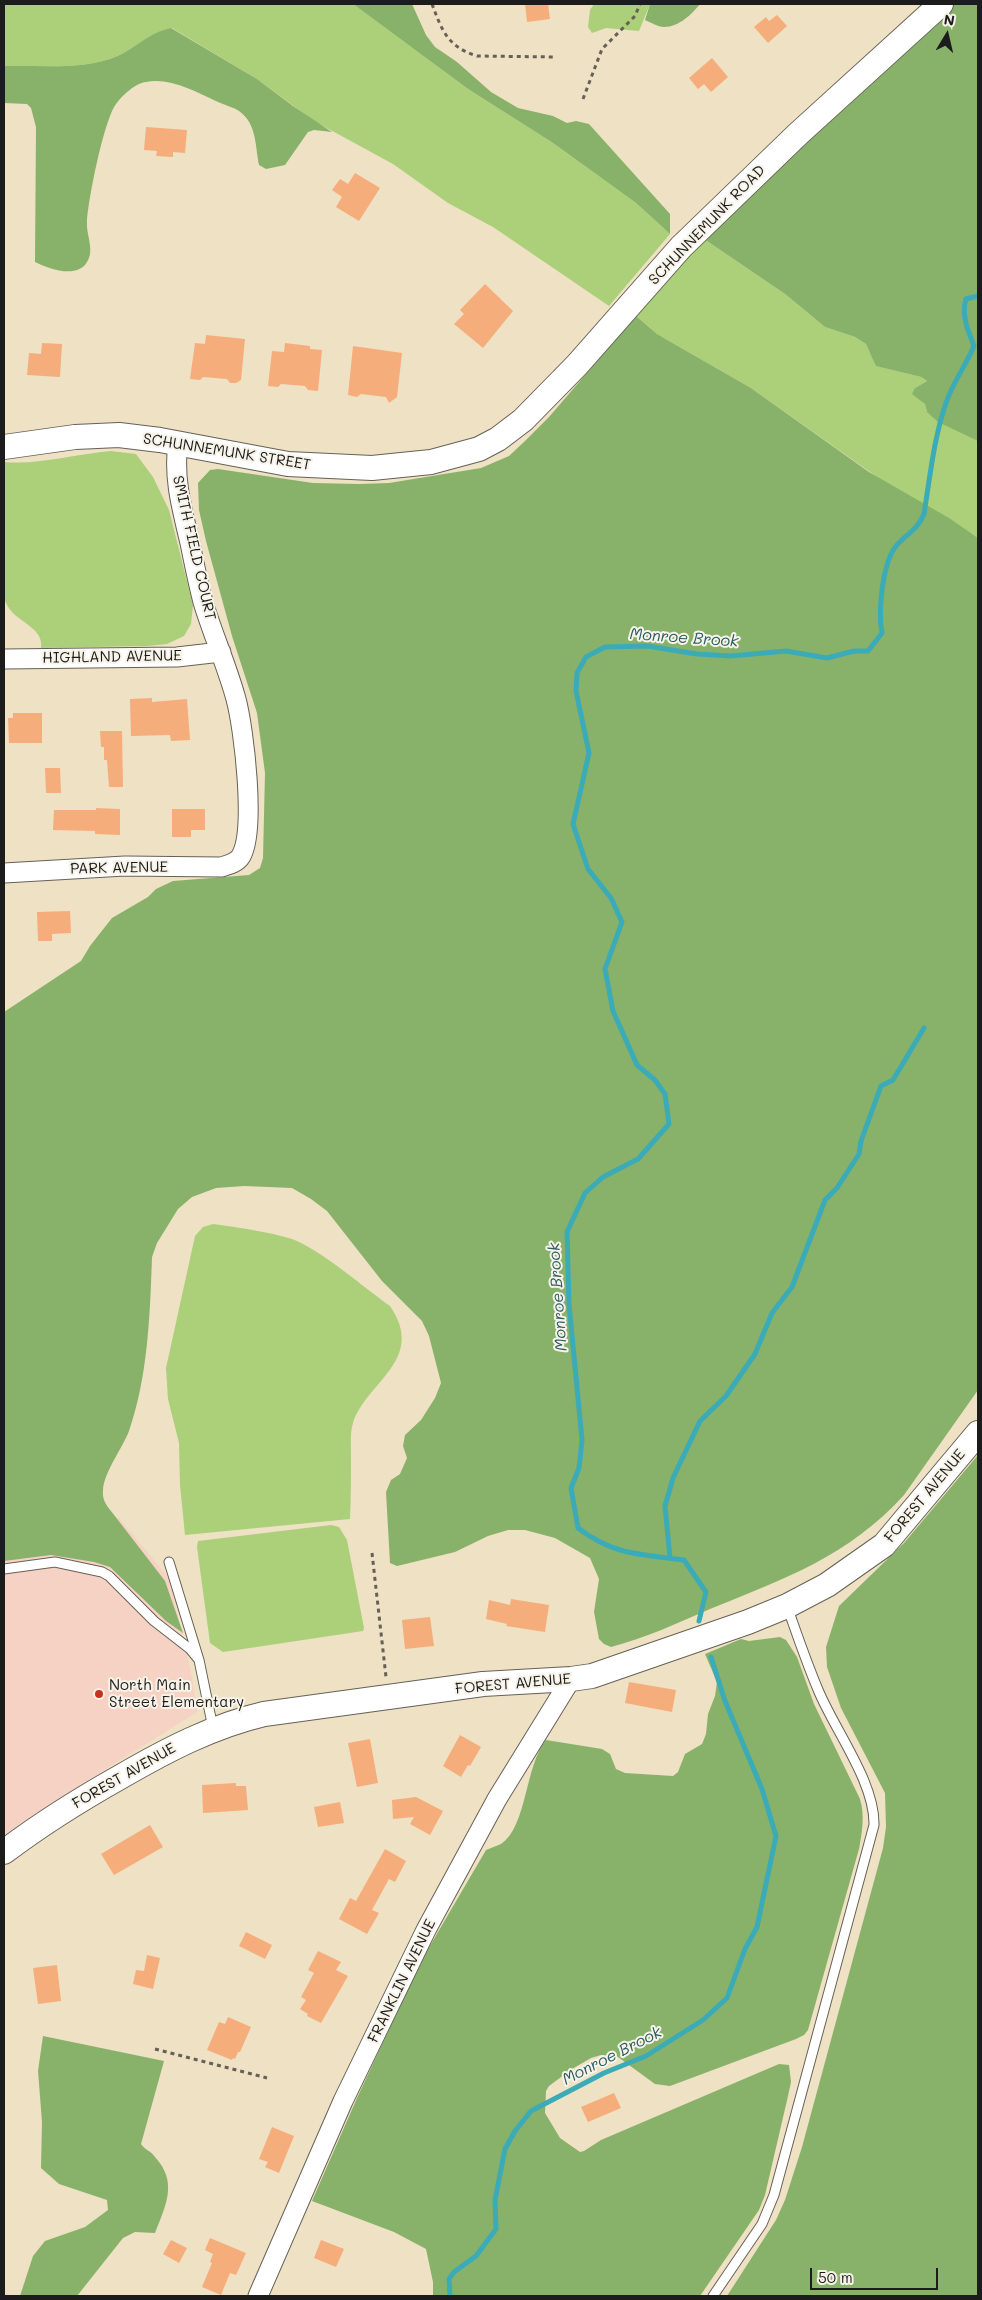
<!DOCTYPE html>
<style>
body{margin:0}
#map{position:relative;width:982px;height:2300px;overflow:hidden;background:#efe1c4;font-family:Mali,sans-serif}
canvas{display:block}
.frame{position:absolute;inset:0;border:5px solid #1c1c1c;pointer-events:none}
.north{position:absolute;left:922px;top:10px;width:50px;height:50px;-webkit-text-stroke:4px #f7f3e8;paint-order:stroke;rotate:9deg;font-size:14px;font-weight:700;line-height:20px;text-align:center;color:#1c1c1c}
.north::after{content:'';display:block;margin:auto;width:18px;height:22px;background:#1c1c1c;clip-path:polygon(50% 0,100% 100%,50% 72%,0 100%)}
.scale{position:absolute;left:810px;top:2268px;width:128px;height:22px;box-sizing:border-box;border:2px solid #1c1c1c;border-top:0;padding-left:6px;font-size:15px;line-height:18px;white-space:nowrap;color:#1c1c1c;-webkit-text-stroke:4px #f7f3e8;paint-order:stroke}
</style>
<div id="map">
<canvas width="982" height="2300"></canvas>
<div class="frame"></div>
<div class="north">N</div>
<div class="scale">50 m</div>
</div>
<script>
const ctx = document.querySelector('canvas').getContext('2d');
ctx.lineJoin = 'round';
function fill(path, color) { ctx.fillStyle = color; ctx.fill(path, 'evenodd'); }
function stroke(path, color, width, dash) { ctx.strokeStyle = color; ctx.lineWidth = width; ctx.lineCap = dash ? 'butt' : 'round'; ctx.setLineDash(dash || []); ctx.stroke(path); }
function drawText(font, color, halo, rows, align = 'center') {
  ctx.font = font + ' Mali,sans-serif'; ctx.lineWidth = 4; ctx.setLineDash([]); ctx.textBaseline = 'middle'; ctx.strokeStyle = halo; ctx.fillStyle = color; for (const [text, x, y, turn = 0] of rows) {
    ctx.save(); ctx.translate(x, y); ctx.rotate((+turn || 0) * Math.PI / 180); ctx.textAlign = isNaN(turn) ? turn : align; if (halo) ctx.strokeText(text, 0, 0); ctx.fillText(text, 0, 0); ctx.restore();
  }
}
const built = new Path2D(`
 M119 1518 167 1576 171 1586 192 1677 197 1712 31 1816 4 1836V1537Z`);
const green = new Path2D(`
 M4 4H353L468 89 553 143 636 203 670 234 609 306 493 227 448 203 393 164 314 121 257 79 172 28C148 32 132 52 110 59 75 70 40 65 4 66Z
 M594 4H650L639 31 606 28 592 33 588 27 590 10Z
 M978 161V538L939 513 929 529 887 484 751 388 657 334 636 316 704 239 785 294 825 327 855 337 866 344 877 366 921 377 927 381 915 388 925 404 927 412Z
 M111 451 136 454 153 477 169 510 193 605 191 624 184 636 167 644 148 646 41 648C44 630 22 623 12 612 8 608 6 603 4 598V462C40 465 75 454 111 451Z
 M213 1224C235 1227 278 1233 297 1241 327 1255 362 1286 390 1306 427 1360 366 1382 353 1423 350 1432 351 1444 351 1454 351 1475 351 1497 350 1519L185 1535 180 1485 179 1443 168 1399 166 1368 195 1236 203 1227Z
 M331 1525 339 1527 347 1540 364 1628 363 1631 223 1652 210 1643 197 1547 198 1541Z`);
const forest = new Path2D(`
 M353 4H412L426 35 435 47 457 62 491 92 518 108 553 116 567 123 576 121 589 124 670 214V234L636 203 553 143 468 89Z
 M650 4H700C692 14 679 27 664 27 658 27 650 22 645 20Z
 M953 4H978V441L938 422 927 412 925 404 912 394 915 388 927 381 921 377 876 366 866 344 855 337 825 327 785 294 704 239Z
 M171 28 257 79 293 106 332 132 314 130 308 132 285 165 266 169 259 165C255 145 257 124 239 111 233 107 224 105 218 102 196 92 170 77 146 82 135 83 122 96 116 104 104 120 88 200 87 222 86 235 95 250 87 262 77 279 49 269 35 262L36 127 31 108 27 104 4 103V66C40 65 75 70 110 59 132 52 148 32 171 28Z
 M636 316 657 334 751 388 869 472 949 518 978 538V1390L904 1495C849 1556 784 1579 710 1609 678 1623 645 1638 611 1647L604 1644 599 1639 594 1612 599 1579 590 1558 555 1538 525 1530H508L488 1536 455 1552 397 1566 390 1563 386 1492 391 1480 400 1474 407 1458 403 1446 405 1435 421 1420 435 1398 441 1383 429 1336 422 1321 382 1281 327 1211 311 1199 292 1188 244 1186 216 1188 192 1197 178 1209 157 1243 152 1257C150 1315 148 1376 129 1431 122 1449 104 1472 103 1490 102 1499 106 1505 111 1511L165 1581 183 1633 166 1621 110 1567 94 1562 51 1555 4 1561V1012L81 961 90 946 112 918 148 897 156 889 173 881 249 875 260 868 263 858 265 773 257 713 232 636 206 541 199 510 198 483 210 470 218 469 313 483 359 484 389 483 481 468 509 456 525 441 549 417Z
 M978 1455V2296H727L776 2220 785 2200 802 2147 883 1848 886 1827 885 1793 841 1708 827 1667 826 1647 839 1606 904 1543Z
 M780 1637 786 1640 797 1657 814 1704 860 1799C865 1816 862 1832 859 1849L808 2030 804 2035 796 2039 670 2086 655 2084 618 2057 601 2055 591 2058 572 2069 549 2086 546 2091 545 2113 560 2138 580 2152 584 2151 601 2140 779 2064 789 2065 791 2082 788 2096 765 2195 759 2210 700 2296H433V2282L426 2249 394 2232 312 2201 357 2098 421 1961 486 1850C491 1848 496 1846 501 1844 527 1827 525 1765 546 1740L602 1749 610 1754 616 1769 625 1773 673 1776 678 1772 685 1754 702 1744 706 1734 708 1714 715 1696 717 1682 705 1654 741 1639 749 1641Z
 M43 2036 164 2061 141 2144C145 2150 151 2151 155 2157 178 2182 166 2205 155 2233L135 2232 123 2238 77 2296H20L33 2256 45 2241 85 2227 108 2210 107 2200 59 2184 41 2168 42 2122 38 2071Z`);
const stream = new Path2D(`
 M670 1558 665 1506 673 1478 700 1421 726 1396 755 1354 772 1313 792 1287 825 1200 837 1188 859 1154 861 1141 881 1086 893 1080 924 1028
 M699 1621 706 1592 684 1560C641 1554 615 1556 578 1528L571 1488 579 1468 582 1440 569 1304 567 1232 585 1193 603 1177 638 1159 669 1124 665 1094 655 1080 637 1065 613 1011 605 969 622 922 611 898 588 869 573 824 589 753 576 691 577 673 586 657 605 647 647 646 697 654 731 656 786 651 827 658 854 651H868L882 633C878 612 882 564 896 546 907 533 917 531 924 514 930 477 934 436 947 400 954 381 966 365 974 346 968 331 961 315 966 299L978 296
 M450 2296 449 2279 454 2272 476 2256 496 2229 495 2200 505 2149 515 2131 531 2111 604 2073 646 2056 703 2020 727 1998 745 1949 757 1927 776 1836 762 1789 725 1701 711 1657`);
const building = new Path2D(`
 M525 4H548L550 19 527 22Z
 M777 15 787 26 768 43 754 27 766 17 769 21Z
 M712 58 728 77 711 92 704 84 698 89 689 78Z
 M146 127 187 130 185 153 173 152V157L156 156 157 151 144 150Z
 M355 173 380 188 359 221 336 207 342 197 332 190 340 179 348 184Z
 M485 284 513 311 483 348 454 324 464 314 460 310Z
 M206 335 245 339 241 380 236 383H230L227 379 203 377 200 380 190 379 195 343 205 344Z
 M42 343 62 344 60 377 27 375 29 353 41 354Z
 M285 343 310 346V349L322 350 318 391 308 390 305 386 281 384 278 387 268 386 272 351 284 352Z
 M353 346 402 353 397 397 389 403 386 397 361 394 357 397 348 395Z
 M152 698V702L187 699 190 740 171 741 170 735 131 736 130 699Z
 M13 713H42V743H9L8 718H13Z
 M100 731H122L123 787H109L107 760H104V747H101Z
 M45 768H60L61 793H46Z
 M96 808 120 809V835L95 834V831L53 830 54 810H96Z
 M172 809H205V830H191V837H172Z
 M70 911 71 933 52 934V941H38L37 912Z
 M511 1599 549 1605 545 1632 506 1626 507 1624 486 1619 489 1600 510 1605Z
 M430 1617 434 1646 405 1649 402 1620Z
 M629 1682 676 1690 672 1712 625 1703Z
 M460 1735 481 1747 470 1766 468 1765 461 1777 443 1766Z
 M370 1739 378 1783 357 1787 348 1743Z
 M236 1783V1786H246L248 1810 203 1813 202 1785Z
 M416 1797 443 1811 430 1835 410 1824 414 1817 393 1819 392 1800Z
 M340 1802 344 1823 318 1827 314 1807Z
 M150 1825 163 1847 114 1875 101 1854Z
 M385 1849 406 1861 395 1882 389 1879 372 1910 379 1913 367 1934 339 1919 350 1898 356 1901Z
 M246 1932 272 1945 265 1959 239 1946Z
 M318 1951 341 1962 336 1970 348 1976 321 2023 307 2016 308 2014 300 2009 306 2000 301 1997 314 1973 308 1970Z
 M147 1955 160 1958 153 1989 133 1984 136 1970 144 1971Z
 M57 1965 61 2001 38 2004 33 1968Z
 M228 2017 251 2027 240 2052H238L235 2059 233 2058 232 2060 207 2050 219 2022 225 2024Z
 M614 2093 621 2108 588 2122 581 2107Z
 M272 2127 294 2136 279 2173 265 2167 268 2162 259 2159Z
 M210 2238 246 2253 236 2275 230 2273 221 2295 202 2287 212 2263 210 2262 213 2254 205 2250Z
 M171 2240 187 2248 179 2263 163 2254Z
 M321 2240 344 2249 336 2267 314 2258Z`);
const path = new Path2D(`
 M432 4C442 31 448 47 477 56L556 57
 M583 99 602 49 635 16 640 4
 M372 1553 386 1677
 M155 2049 267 2078`);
const service = new Path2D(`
 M169 1562 199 1660 213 1728
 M4 1569 55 1562 102 1572 109 1576 154 1621 190 1649 199 1660
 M713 2296 762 2224 774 2195 874 1825C875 1783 836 1732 819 1692 807 1664 797 1635 787 1606`);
const minor = new Path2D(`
 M4 659 177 657 221 652
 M4 873 125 866 221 867C228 865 237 863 241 856 256 830 244 729 236 699 227 666 213 635 203 602 198 583 194 563 190 543 182 509 173 478 178 443
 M258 2296 343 2101 426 1930 497 1799 571 1679`);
const tertiary = new Path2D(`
 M4 447 75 437 119 435 160 440 288 464 372 468 431 462 479 449 498 439 523 420 577 365 681 247 798 134 941 4
 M4 1852C41 1824 81 1799 122 1776 167 1750 213 1726 264 1714L483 1684 571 1679 592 1676 748 1622 787 1606 827 1585 884 1545 978 1433`);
const markers = [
 [99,1694,5,"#c8321e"]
];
const streetNames = [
 ["SCHUNNEMUNK ROAD",707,225,-46],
 ["SCHUNNEMUNK STREET",227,452,9],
 ["SMITH FIELD COURT",194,548,77],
 ["HIGHLAND AVENUE",112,657,-1],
 ["PARK AVENUE",119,868,-1],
 ["FOREST AVENUE",925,1496,-50],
 ["FOREST AVENUE",513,1684,-5],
 ["FOREST AVENUE",124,1776,-30],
 ["FRANKLIN AVENUE",402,1981,-64]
];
const poiNames = [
 ["North Main",109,1685],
 ["Street Elementary",109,1702]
];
const waterNames = [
 ["Monroe Brook",684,638,4],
 ["Monroe Brook",558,1297,-94],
 ["Monroe Brook",612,2056,-27]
];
fill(built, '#f6d2c4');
fill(green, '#abd079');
fill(forest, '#88b269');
stroke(stream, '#3babb8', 5);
fill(building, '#f5ad7c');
stroke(service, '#666157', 11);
stroke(minor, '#666157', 21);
stroke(tertiary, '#666157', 26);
stroke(path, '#666157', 3, [4, 4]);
stroke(service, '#fff', 9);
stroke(minor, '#fff', 19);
stroke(tertiary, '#fff', 24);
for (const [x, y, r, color] of markers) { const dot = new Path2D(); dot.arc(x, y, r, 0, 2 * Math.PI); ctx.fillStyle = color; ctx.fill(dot); stroke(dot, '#f7f3e8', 2); }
drawText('15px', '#1c1c1c', '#f7f3e8', streetNames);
drawText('15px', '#1c1c1c', '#f7f3e8', poiNames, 'left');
drawText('italic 16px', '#2a5c62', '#f7f3e8', waterNames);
</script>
